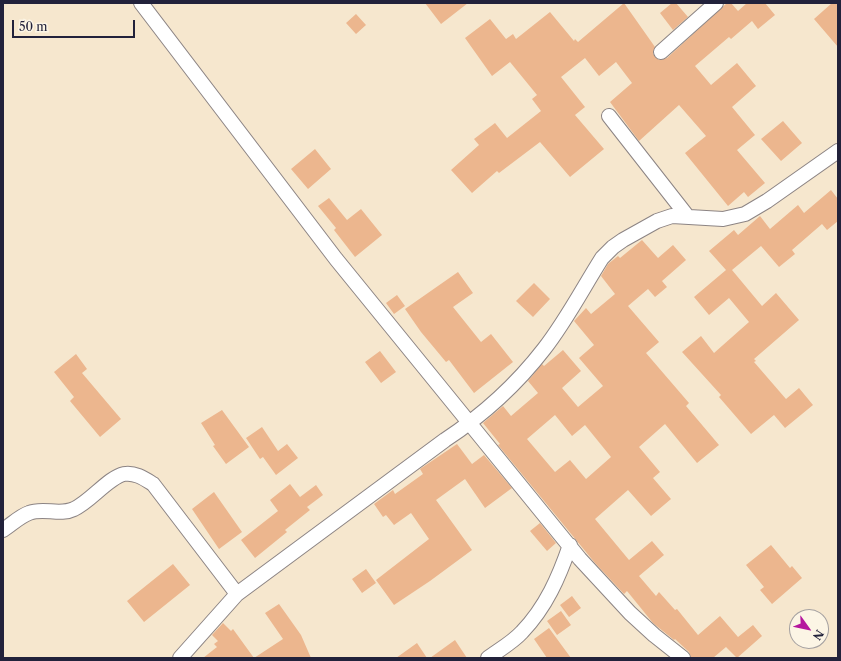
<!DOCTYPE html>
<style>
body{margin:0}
#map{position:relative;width:841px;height:661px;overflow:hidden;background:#f6e7ce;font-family:"Libre Caslon Text",serif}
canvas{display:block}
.frame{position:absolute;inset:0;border:4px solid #22223b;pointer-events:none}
.north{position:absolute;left:789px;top:609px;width:40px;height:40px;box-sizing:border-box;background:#fcf5e5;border:1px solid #a5a1a1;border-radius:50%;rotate:123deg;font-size:11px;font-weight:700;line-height:16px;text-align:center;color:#22223b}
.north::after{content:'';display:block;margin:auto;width:14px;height:18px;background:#b5179e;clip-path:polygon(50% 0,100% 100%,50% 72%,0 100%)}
.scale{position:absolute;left:12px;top:20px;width:123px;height:18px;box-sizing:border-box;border:2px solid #22223b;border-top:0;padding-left:5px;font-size:12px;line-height:14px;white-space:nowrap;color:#22223b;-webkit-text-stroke:3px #fcf5e5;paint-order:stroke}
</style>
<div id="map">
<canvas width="841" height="661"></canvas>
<div class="frame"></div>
<div class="north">N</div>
<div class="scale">50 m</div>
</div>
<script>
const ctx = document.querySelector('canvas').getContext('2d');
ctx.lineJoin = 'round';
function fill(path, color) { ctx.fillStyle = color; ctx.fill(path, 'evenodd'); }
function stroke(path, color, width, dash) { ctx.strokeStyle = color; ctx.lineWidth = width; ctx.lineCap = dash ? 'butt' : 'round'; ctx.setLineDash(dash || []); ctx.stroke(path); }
const building = new Path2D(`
 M425 3H468L441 24Z
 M624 3 655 47 653 54 659 60 667 58 727 3H731L738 11 747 3H765L775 15 758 29 752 21 731 39 729 37 695 66 711 85 737 63 756 86 732 107 755 135 737 150 765 183 748 197 744 192 728 206 685 153 706 136 679 105 639 141 610 102 632 83 616 62 599 76 585 58 561 77 585 107 575 115 604 149 570 177 540 142 499 173 497 171 472 193 451 170 479 145 474 139 495 123 507 138 541 111 532 99 537 95 510 62 492 76 465 38 490 19 506 39 513 34 516 39 550 12 574 41 575 39 578 42Z
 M672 3H676L688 17 673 30 660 13Z
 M832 3H838V47L814 19Z
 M356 14 366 25 356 34 346 23Z
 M783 121 802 143 781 161 761 139Z
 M315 149 331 169 308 189 291 169Z
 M831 190 838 199V221L827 230 822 224 792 250 795 254 779 267 761 246 732 270 762 306 776 293 799 320 754 359 756 361 754 362 786 399 799 388 813 405 785 428 774 415 751 434 719 397 721 395 682 352 701 336 714 353 749 322 729 298 709 315 694 297 726 270 709 251 734 230 738 235 760 216 770 229 798 205 804 213Z
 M329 198 347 220 361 209 382 235 355 257 334 230 336 228 318 206Z
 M642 240 658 258 673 245 686 260 662 281 667 287 655 297 648 289 628 306 659 342 646 353 689 403 686 406 719 445 697 463 665 424 639 447 660 472 653 478 671 499 651 516 628 490 595 519 629 560 652 541 664 555 639 576 656 596 659 592 675 610 677 609 698 635 720 616 738 637 753 625 762 636 737 658 726 647 713 658H691L689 652 675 639 674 640 653 623 627 591 624 594 595 563 498 445 500 444 483 423 503 406 511 416 538 393 528 381 542 364 544 366 563 350 581 371 562 388 578 407 603 386 579 358 594 345 574 321 586 308 591 314 615 294 601 276 608 264 618 256 620 258ZM555 415 572 436 585 425 611 457 586 479 570 460 555 472 527 439Z
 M458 272 473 293 453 307 481 342 491 334 513 362 474 393 449 360 446 362 421 332 405 309Z
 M534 283 550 299 533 317 516 301Z
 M397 295 405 306 394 314 386 303Z
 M380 351 396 372 381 383 365 362Z
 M76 354 87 369 82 373 121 419 100 437 70 401 74 397 54 372Z
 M222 410 249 447 226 464 213 446 215 445 201 423Z
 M262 427 278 451 287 444 298 458 276 475 263 457 260 459 246 438Z
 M457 444 472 464 484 455 512 488 485 508 465 479 436 500 472 550 430 581 394 605 376 580 429 539 411 513 394 525 386 515 383 517 374 504 393 490 395 494 423 474 420 469Z
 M290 484 300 497 316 485 323 495 307 507 310 510 285 530 287 532 255 558 241 540 278 511 270 500Z
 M214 492 242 532 219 549 192 509Z
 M540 523 556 543 547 551 530 531Z
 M771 545 790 568 792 566 802 578 772 604 760 590 764 587 746 565Z
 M173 564 190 585 144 622 127 601Z
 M366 569 376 583 362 593 352 579Z
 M572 596 581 608 569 617 560 605Z
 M279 604 301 635 311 658H203L217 647 214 644 218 641 212 635 223 623 231 631 233 629 254 658 283 639 265 613Z
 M561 611 571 625 557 635 547 621Z
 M549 628 571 658H547L534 639Z
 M455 640 467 658H430Z
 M417 643 427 658H396Z`);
const minor = new Path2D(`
 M141 3 336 259 580 559 630 613 654 635 683 658
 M661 52 716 3
 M609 116 688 217
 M3 530C11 525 20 516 29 513 43 507 60 516 74 509 90 502 109 477 124 474 135 472 145 479 153 484L237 594
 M180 658 237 594 445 440C483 415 517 384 544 349 566 321 583 288 602 258L613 247 623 240 657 221 672 216 723 219 745 214 767 201 838 151
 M488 658C499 650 513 642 522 632 546 607 559 577 570 545`);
fill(building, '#ecb68e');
stroke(minor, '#8c8484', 16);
stroke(minor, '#fff', 14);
</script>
